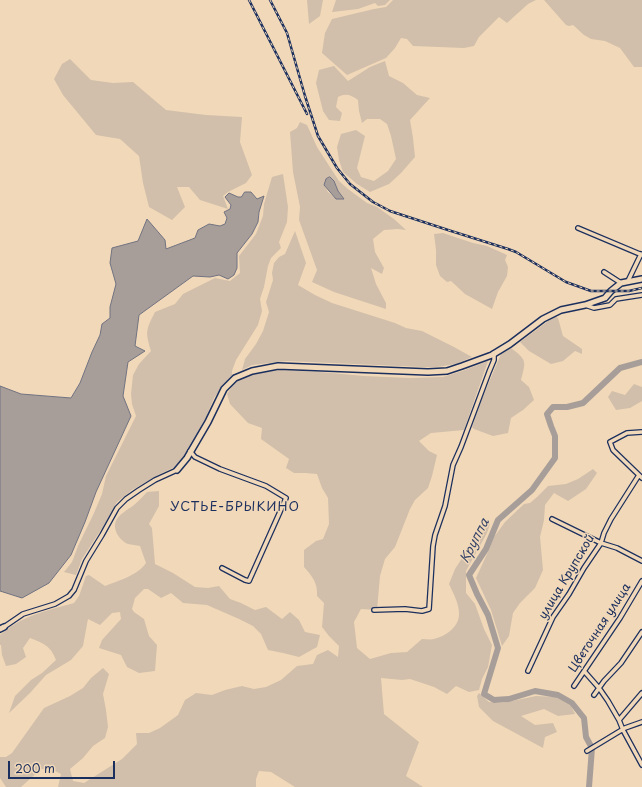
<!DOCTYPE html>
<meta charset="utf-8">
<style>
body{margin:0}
#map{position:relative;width:642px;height:787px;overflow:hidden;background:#f1d8b8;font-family:"Playpen Sans",sans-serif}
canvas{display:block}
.scale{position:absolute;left:8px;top:761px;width:107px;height:18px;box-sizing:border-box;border:2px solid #1b2f5e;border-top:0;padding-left:5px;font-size:12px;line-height:14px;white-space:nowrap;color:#1b2f5e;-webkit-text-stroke:3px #f1d8b8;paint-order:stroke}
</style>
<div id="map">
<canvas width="642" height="787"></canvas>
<div class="scale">200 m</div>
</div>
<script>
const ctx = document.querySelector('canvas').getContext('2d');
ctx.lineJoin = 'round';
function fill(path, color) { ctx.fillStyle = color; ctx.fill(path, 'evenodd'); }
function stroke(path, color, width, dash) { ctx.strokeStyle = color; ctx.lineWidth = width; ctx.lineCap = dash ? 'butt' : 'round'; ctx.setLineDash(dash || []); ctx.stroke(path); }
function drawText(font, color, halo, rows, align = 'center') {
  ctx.font = font + ' "Playpen Sans",sans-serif'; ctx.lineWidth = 3; ctx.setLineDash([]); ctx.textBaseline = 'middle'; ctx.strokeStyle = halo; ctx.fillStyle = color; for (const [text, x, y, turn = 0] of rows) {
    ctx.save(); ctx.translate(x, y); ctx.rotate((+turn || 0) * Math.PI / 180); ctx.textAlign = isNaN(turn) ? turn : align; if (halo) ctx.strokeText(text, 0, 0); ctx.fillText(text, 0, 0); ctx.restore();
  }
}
const green = new Path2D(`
 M307 0H323L320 16 309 24Z
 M336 0H390L385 5 378 6 375 3 358 9 332 12Z
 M393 0H536L528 4 507 23 499 17 479 37 474 46 464 48 413 46 407 39 401 38 395 48 386 58 347 75 322 53 325 33 332 19 374 9 386 7Z
 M544 0H642V67H634L620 48 605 41 591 39 584 35 573 25 569 26 566 25Z
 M70 59 91 80 113 83 133 82 166 110 206 115 242 117 240 142 252 175 246 183 228 192 223 196 228 209 200 200 189 187H177L185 207 172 220 149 207 143 183 139 156 120 139 96 135 63 95 54 79 62 64Z
 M385 61 389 76 403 83 417 95 430 98 410 120 413 138 415 157 401 173 389 184 370 192 357 184 343 172 339 160 337 147 341 134 356 130 365 136 357 168 361 177 374 181 388 171 396 159 391 136 387 124 380 119H367L362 123 359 111 358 100C351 95 346 93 338 97L336 107 342 113 340 121 329 120 323 111 316 83 319 70 334 66 348 81 370 67Z
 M300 122 307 125 317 147 339 181 348 189 367 203 377 207 394 219 406 230 398 229 384 230 373 239 375 252 384 268 382 274 371 268 376 284 386 303V309L334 292 312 282 317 270 299 220 300 207 293 172 290 132 297 128ZM334 181 338 191 344 199H336L328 192 324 185Z
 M283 174 288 207 287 222 279 242 281 248 271 258 268 266 264 287 260 299 262 311 258 325 236 360 232 371V377L222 387 214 398 206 417 193 442 187 452 175 467 160 474 132 490 117 502 108 519 82 559 76 575 64 572 72 562 78 546 94 513 102 494 106 476 136 416 132 404 131 394 133 375 139 364 151 351C145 331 146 330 155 312L175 304 183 294 215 278 230 281 240 273 239 256 256 234 263 216 264 204 272 177Z
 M295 231 306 263 298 285 315 295 332 303 395 323 406 328 422 331 454 347 472 357 456 364 437 367H422L287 361 252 365 242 370 245 359 256 344 263 331 269 312 266 302 273 280 272 273 274 263 279 257 285 254Z
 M443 233 473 243 487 246 507 255 505 260 508 267 507 276 498 292 492 309 465 294 451 281 447 282 440 276 436 265V250L434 234Z
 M555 316 558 318 563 336 582 349V354L575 351 563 361 551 364 529 351 520 342Z
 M511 348C527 360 526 361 521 380L529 387 534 400 523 410 511 418 508 433 493 436 474 429 472 427 481 401 501 354Z
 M488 361 464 430 431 433 419 441 429 451 437 455 432 476 428 488 415 500 410 509 395 547 385 559 380 576 377 610 361 609 354 622 357 648 370 659 391 653 407 652 422 639C426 639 431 640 434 639 446 636 459 627 459 614 459 603 453 593 449 584L455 569 466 552 479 525 490 524 487 533 466 571V593L475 604 484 629 492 645 488 667 482 679 479 690 469 692 456 686 447 694 434 687 410 679 402 680 381 678 384 714 419 742 406 776 423 787H295L271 772 259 771 256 779V787H58L61 774 53 770 41 769 21 787H6L0 778V757H6L12 753 44 708 70 696 83 688 91 678 103 668 109 674 103 694 106 710 108 727 105 738 93 746 83 758 70 769 73 781 84 783 122 759 137 744 136 733H149L160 728 178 715 185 700 196 693 212 695 225 690 242 686 254 689 266 687 281 680 297 666 313 664 317 655 328 650 338 657 339 646 329 636 322 627 324 603 317 596C318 583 312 576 304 567V550L316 541 323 539 329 524 328 498 322 488 317 474 305 473H294L286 468 289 459 261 439 262 428 248 423 230 404 227 394 234 383 250 375 269 371 281 370 320 372 364 376 410 378 443 377 462 371Z
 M634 384 642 387V401L630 408 616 410 608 397 612 391 625 395Z
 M593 469 597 473 586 489 568 501 554 493 545 505 544 520 540 537 543 570 535 588 520 603 513 613 509 636 502 646 491 610 476 578 487 554 494 537 505 522 524 504 530 503 537 497 548 486 566 484 578 479Z
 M159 491V506L149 524 152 528 155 564 173 573 195 587 208 588 219 586 230 599 241 603 255 610 266 607 282 619 290 612 299 620 305 632 320 635 317 647 299 657 283 653 268 650 261 634 253 626 239 619 207 605 183 603 171 593 161 598 148 589H144L135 598 132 609 134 612 144 619 149 636 157 645 155 671 139 673 127 667 121 655 99 648 102 640 121 619 120 612 112 613 100 625 88 619 83 646 71 660 46 675 30 693 9 713 15 696 31 680 42 673 56 660C51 646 43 643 30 638L23 648 26 657 16 664 6 666 2 655 1 645H0V635C23 615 46 611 74 603L79 596 86 576 89 575 105 586C118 581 138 575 146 563L140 546C136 545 132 545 128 544 119 540 111 528 117 519 121 513 129 509 134 505 139 501 143 496 147 492Z
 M479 693 489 702 502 703 536 696 556 697 571 706 575 714 558 716 544 709 521 716 535 725 553 723 557 732 545 737 543 748 493 721 479 707 477 696Z`);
const water = new Path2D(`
 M330 177 334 181 338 191 344 199H336L324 185 326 179Z
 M245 192H251L257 199 264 196 259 212 258 222 252 234 237 253V268L234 275 228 279 219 275 210 277 193 276 139 315 135 346 145 351 128 362 123 396 131 416 96 492 85 522 71 555 49 583 22 598 0 591V386L21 394 71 398 80 383 92 352 100 335 102 324 110 318V307L116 284 110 263 112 248 138 241 147 219 165 240 166 249 195 238 198 230 209 224 220 226 225 224 227 218 224 212 230 209 231 205 225 197 229 193 238 197H241Z`);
const river = new Path2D(`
 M589 787 592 748 586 737 584 718 572 703 558 695 535 691 509 699 494 700 484 694 498 648 488 615 477 594 469 575 486 549 498 520 532 490 555 458V436L551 426 547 414 553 407H567L583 403 620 368 642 362`);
const street = new Path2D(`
 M578 228 642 255
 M604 272 621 283
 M628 281 641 254
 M585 305 594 308 610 305 616 299 642 295
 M642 432 627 433 610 442 613 450 642 478
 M190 451 195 457 220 469 266 486 286 498 279 514 249 581 245 580 222 568
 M552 519 601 543 617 548 642 561
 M374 610 405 609 422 611 429 609 433 546 435 535 445 506 453 465 461 447 489 372 494 360V353
 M4 627 23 614 55 604 69 596 74 590 86 561 102 535 117 508 126 499 139 490 155 480 177 470
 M528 671 553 617 569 594 584 568 601 543 604 533 611 519 639 475
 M584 671 599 688 608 701 619 720 623 730 642 765
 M574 686 620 618 642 581
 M594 695 604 681 621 663 642 632
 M619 720 642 693
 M587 751 625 728 642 722`);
const secondary = new Path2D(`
 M177 470 187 458 208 422 224 389 235 378 252 371 278 366 428 372 447 371 462 366 492 355 510 344 543 319 561 310 585 305 605 298 611 291 621 283 642 279
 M0 629 4 627`);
const rail = new Path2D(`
 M249 0 307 114
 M270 0 287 33 305 96 318 136 337 168 350 184 373 202 390 211 448 230 508 249 516 252 566 282 591 291H629L642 288`);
const streetNames = [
 ["улица Крупской",567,577,-59],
 ["Цветочная улица",600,628,-57]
];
const neighbourhoodNames = [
 ["УСТЬЕ-БРЫКИНО",235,507]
];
const waterNames = [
 ["Круппа",475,541,-63]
];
fill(green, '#d1bfab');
fill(water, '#a89e99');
stroke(water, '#707281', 1);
stroke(river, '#a89e99', 6);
stroke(street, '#1b2f5e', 6);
stroke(secondary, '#1b2f5e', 8);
stroke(street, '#f1d8b8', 3.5);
stroke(secondary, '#f1d8b8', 5);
stroke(rail, '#1b2f5e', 2.5);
stroke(rail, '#f1d8b8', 1, [3]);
drawText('12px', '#1b2f5e', '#f1d8b8', streetNames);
ctx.letterSpacing = '1px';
drawText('13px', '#1b2f5e', '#f1d8b8', neighbourhoodNames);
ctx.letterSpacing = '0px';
drawText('italic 13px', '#37456a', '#f1d8b8', waterNames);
</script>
